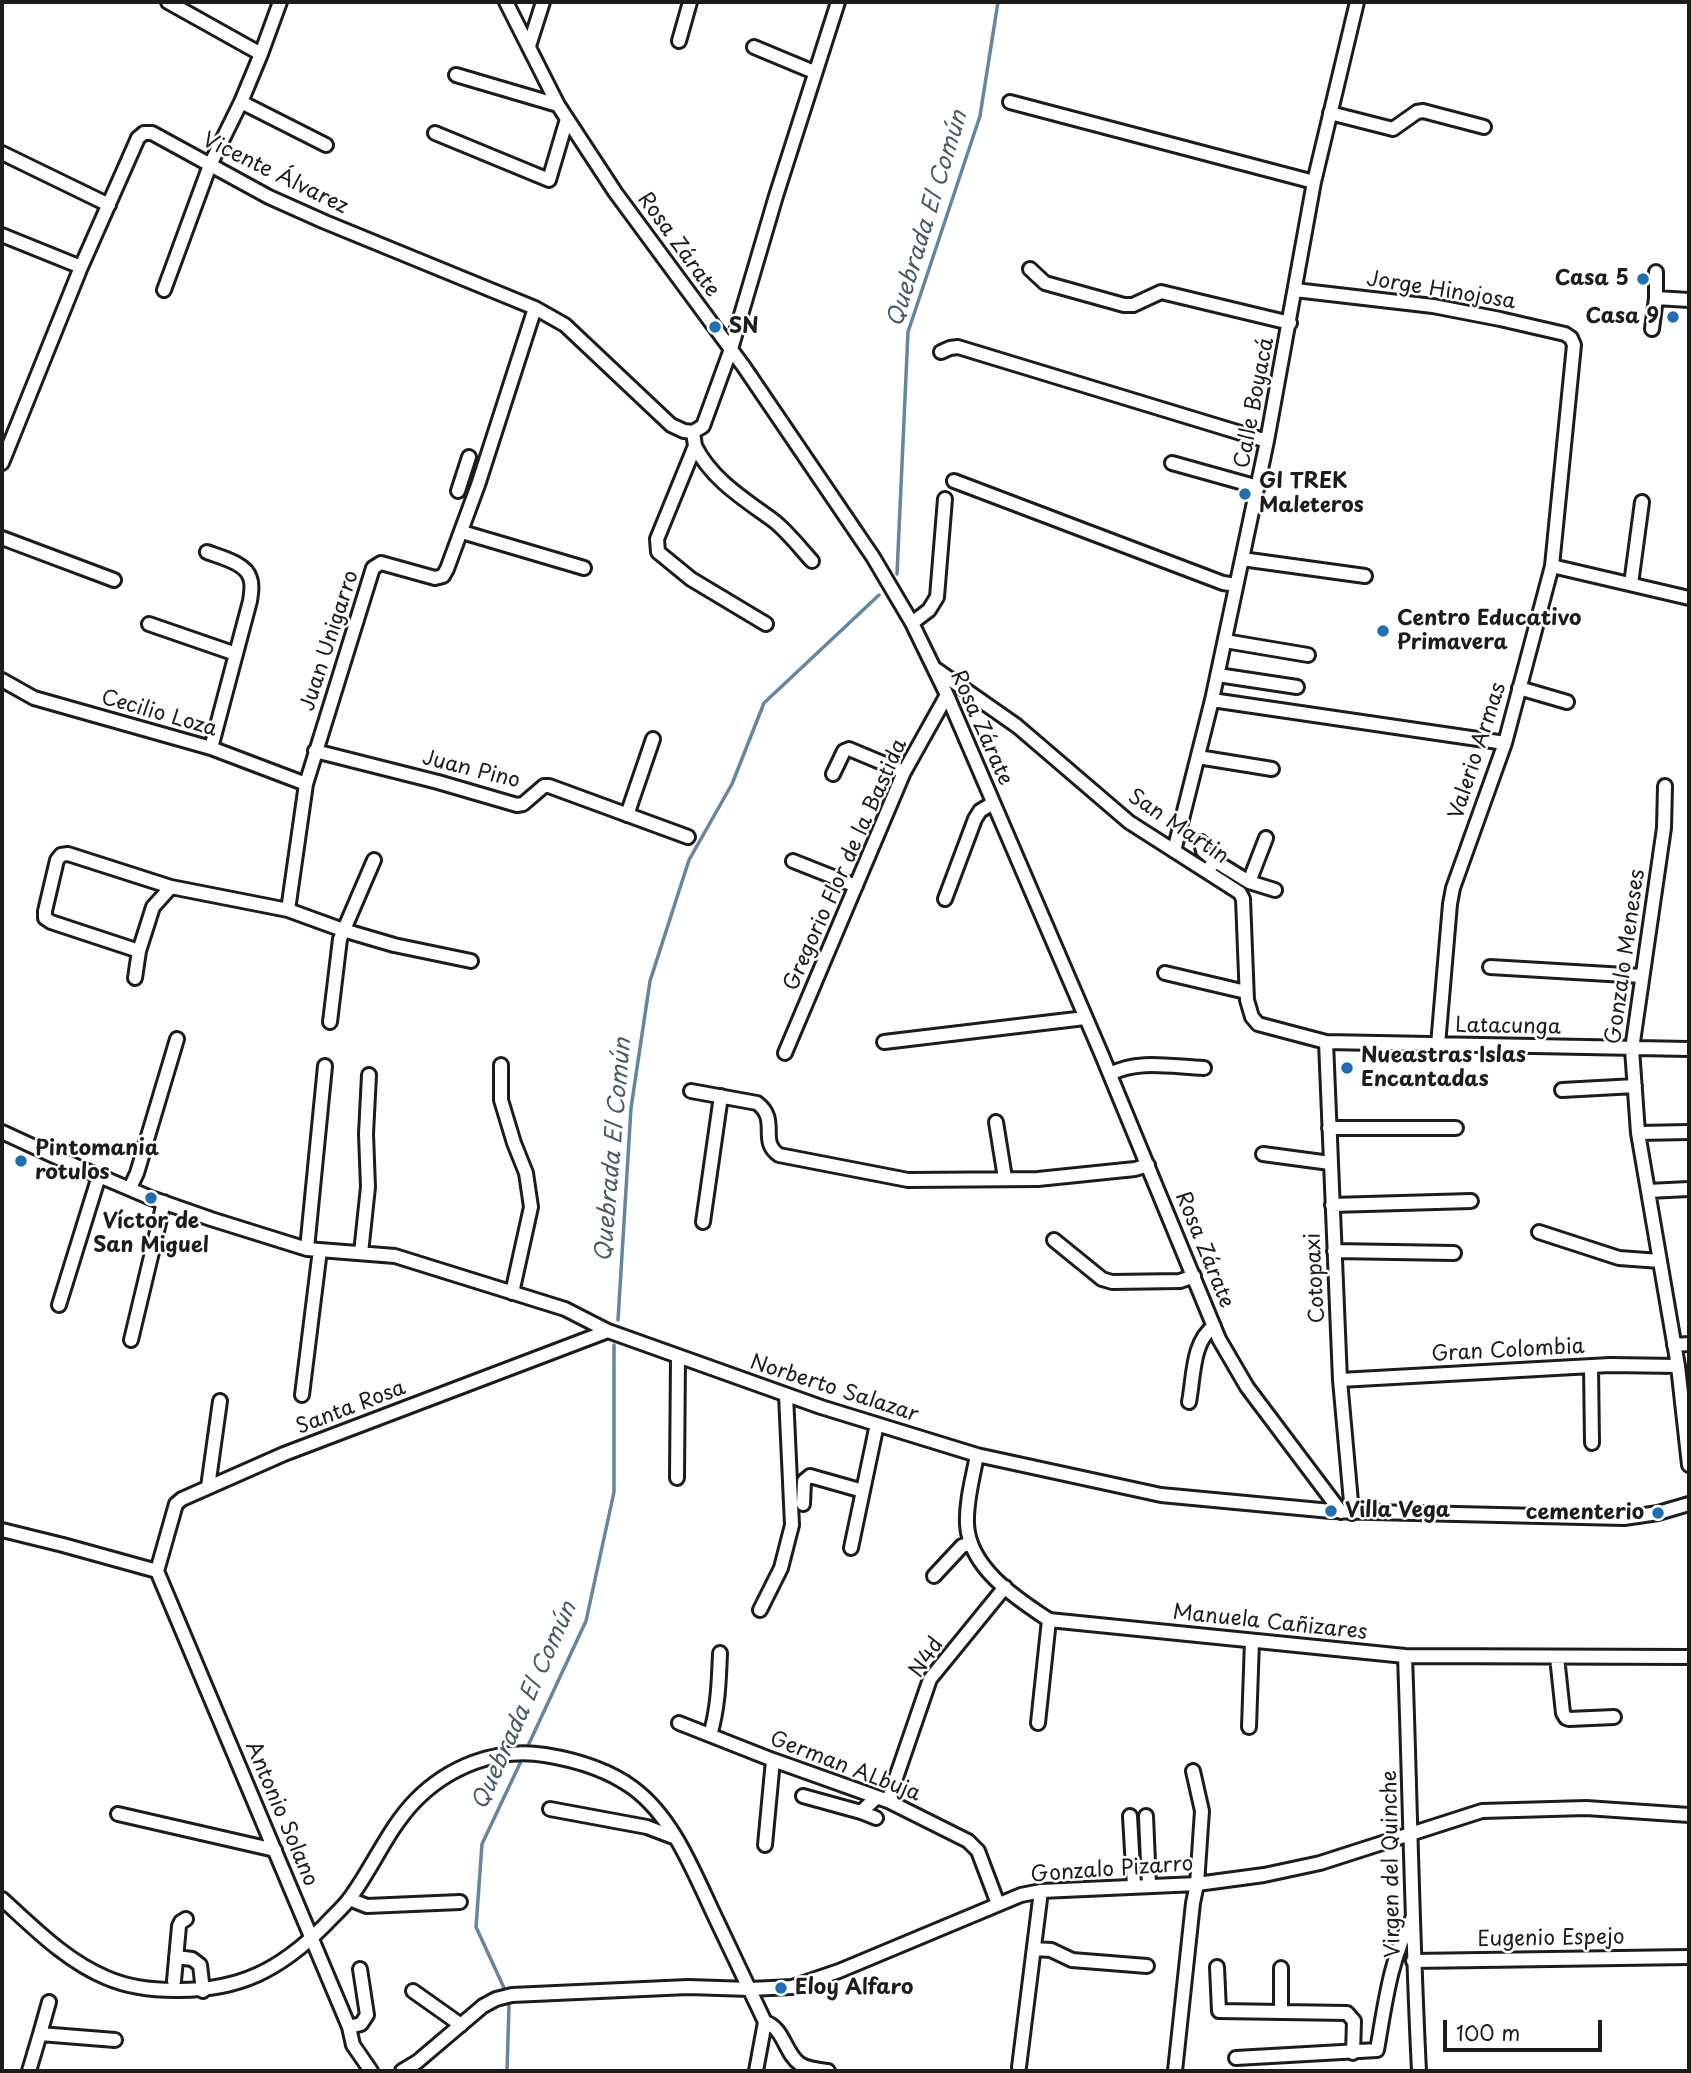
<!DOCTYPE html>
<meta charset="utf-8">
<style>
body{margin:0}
#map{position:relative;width:1691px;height:2073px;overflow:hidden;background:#fff;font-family:"Playpen Sans",sans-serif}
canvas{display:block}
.frame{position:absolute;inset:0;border:4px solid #1c1c1c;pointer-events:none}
.scale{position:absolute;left:1443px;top:2020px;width:159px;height:32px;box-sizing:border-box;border:4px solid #1c1c1c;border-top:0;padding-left:9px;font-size:21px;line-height:24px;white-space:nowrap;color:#1c1c1c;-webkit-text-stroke:5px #fff;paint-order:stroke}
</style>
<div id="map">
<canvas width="1691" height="2073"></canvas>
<div class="frame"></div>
<div class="scale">100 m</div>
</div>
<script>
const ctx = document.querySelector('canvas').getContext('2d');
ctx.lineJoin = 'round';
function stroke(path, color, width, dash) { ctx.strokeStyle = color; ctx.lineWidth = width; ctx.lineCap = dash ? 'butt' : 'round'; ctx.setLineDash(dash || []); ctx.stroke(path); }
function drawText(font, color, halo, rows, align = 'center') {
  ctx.font = font + ' "Playpen Sans",sans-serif'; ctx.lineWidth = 5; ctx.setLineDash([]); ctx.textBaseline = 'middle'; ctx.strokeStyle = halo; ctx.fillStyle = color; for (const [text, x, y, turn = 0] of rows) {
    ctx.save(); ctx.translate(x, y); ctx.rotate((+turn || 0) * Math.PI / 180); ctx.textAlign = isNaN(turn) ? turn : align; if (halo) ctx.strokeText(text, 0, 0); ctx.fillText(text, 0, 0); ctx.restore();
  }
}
const stream = new Path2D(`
 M897 574 908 332 980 116 998 2
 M618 1320 631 1108 650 981 689 860 732 784 764 703 879 595
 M526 1750 586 1621 614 1492V1345
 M505 1990 476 1927 482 1844 523 1757
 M507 2071 509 2006`);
const minor = new Path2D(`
 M168 2 261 54
 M506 2 558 105 615 192 744 367 873 557 912 623 947 695 1101 1053 1219 1339 1247 1387 1341 1512
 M679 41 690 2
 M529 46 543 2
 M754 47 814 72
 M456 75 558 105
 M241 102 326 145
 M1010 102 1314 182
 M1330 113 1393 129 1417 112 1423 111 1484 127
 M435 133 549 180 567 119
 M2 153 109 205
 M2 235 81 267
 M1030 269 1045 283 1124 305H1133L1161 292 1290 323
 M164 290 210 165 241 102 261 54 280 2
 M1295 290 1433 306 1500 319 1565 334 1571 338 1574 345 1552 566 1505 743 1453 888 1450 904 1438 1045
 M1656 298 1689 300
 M1652 329 1656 298V272
 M941 352 950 348 958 347 1267 441
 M693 432 703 426 731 349 776 196 838 2
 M693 432 695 446 657 539 658 552 691 579 766 624
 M695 446C712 480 744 499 774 521 788 532 800 548 812 561
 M2 463 81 267 138 138 144 133H152L269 197 325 222 535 308 565 325 671 425 684 431 693 432
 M1172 463 1258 487
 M954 481 1223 583 1236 585
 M458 491 469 457
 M462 532 584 568
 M2 538 114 580
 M207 552C220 557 246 563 250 578 253 585 251 594 250 601L211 748
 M1242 559 1365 576
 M1552 566 1689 598
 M1631 584 1642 502
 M912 623 929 610 937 597 945 499
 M149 624 236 654
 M1225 641 1308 655
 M934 668 1017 726 1129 822 1240 893 1243 899 1247 1000 1252 1017 1258 1024 1326 1042 1689 1049
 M1218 675 1297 687
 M2 680 34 698 211 748 306 784
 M1519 688 1567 702
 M1212 700 1505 743
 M315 751 438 782 517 805 523 804 544 786H549L688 837
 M1198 757 1272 769
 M833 774 844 751 849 749 904 772
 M1665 786 1664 828 1632 1049 1638 1133 1678 1366 1689 1465
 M627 815 653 739
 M1201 842 1203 851 1215 861
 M1174 851 1212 700 1267 441 1314 182 1357 2
 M793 861 856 886
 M1207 871 1215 861 1249 882 1266 838
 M1249 882 1275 890
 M945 899 975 819 980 811 993 803
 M288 910 306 784 373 568 381 563 435 578 443 576 447 569 478 485 535 308
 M139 951 51 922 45 918V911L57 860 61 855 68 854 171 887 288 910 343 930 394 945 471 961
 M1490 967 1642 976
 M1165 973 1246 992
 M135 978 139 951 153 907 171 887
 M330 1022 340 939 374 860
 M884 1042 1085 1018
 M1326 1042 1340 1380 1352 1513
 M785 1053 904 772 947 695
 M501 1065V1100L514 1143 526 1173 531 1207 512 1293
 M1110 1074C1138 1059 1173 1067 1204 1068
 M1562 1090 1635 1086
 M691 1091 757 1103C780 1120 758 1141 779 1155L908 1180 1038 1179 1135 1169 1148 1165
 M996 1122 1005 1178
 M1329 1128H1456
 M2 1132 78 1167 151 1198 211 1219 307 1249 395 1256 565 1309 608 1331 821 1407 977 1455 1161 1495 1331 1511 1624 1518 1658 1513 1689 1504
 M1638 1133 1689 1132
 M1263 1154 1330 1163
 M130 1188 137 1173 177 1039
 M1648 1191 1689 1189
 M1332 1205 1471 1201
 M703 1222 721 1096
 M1539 1232 1619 1258 1660 1261
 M1054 1240 1102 1279 1112 1282 1180 1281 1194 1276
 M307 1249 325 1066
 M1334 1251 1454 1253
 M361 1253 368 1187 366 1134 369 1075
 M59 1305 99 1176
 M131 1340 164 1202
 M1674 1345 1689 1344
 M1591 1366 1592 1443
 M1340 1380 1610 1365 1678 1366
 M302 1395 320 1250
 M1189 1402C1194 1376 1192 1342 1214 1326
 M977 1455C973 1477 966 1501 967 1524 969 1568 1016 1598 1049 1620L1405 1656 1689 1657
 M677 1478 678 1357
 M208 1487 220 1401
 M803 1504 804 1481 810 1476 863 1491
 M2 1530 63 1545 157 1571
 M851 1548 877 1424
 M157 1571 349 2027 353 2045 371 2071
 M157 1571 176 1504 182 1499 284 1454 608 1331
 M934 1576 962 1546 971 1543
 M760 1610 781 1568 792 1525 786 1395
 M1405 1656C1410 1795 1412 1933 1419 2071
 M1557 1657 1563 1713 1566 1718 1569 1719 1614 1717
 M679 1723 773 1760 888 1801 968 1841 978 1851 998 1904
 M1038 1723 1049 1620
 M1249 1727 1252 1641
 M710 1735C718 1709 719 1680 720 1653
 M803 1796 861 1812 877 1797
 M888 1801 930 1679 1005 1587
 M550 1809 647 1827 676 1838
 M861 1812 876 1818
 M118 1814 275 1850
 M1130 1816 1134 1886
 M1146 1816 1149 1886
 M765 1845 773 1760
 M2 1899C34 1928 66 1961 107 1978 128 1987 152 1990 175 1990 239 1991 280 1970 325 1925 333 1916 343 1908 350 1898 373 1867 388 1829 415 1801 448 1767 497 1747 545 1755 576 1760 607 1769 633 1788 675 1819 695 1876 717 1921 733 1955 749 1988 765 2022 784 2028 785 2054 800 2064 808 2069 819 2070 828 2071
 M349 1899 367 1906 460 1902
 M1034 1949 1051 1950 1072 1960 1147 1966
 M176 1957 192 1959 200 1965 203 1991
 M1413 1961 1689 1957
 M1217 1967 1219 2011 1347 2013 1354 2021 1353 2053
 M1281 1968V2012
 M174 1981 179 1926 181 1922 186 1919
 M413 1991 461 2025
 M349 2027 361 2024 367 2015 360 1969
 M40 2034 49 2002
 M1236 2058 1377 2050C1385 2005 1390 1958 1413 1917
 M1019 2067 1041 1891
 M29 2071 40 2034 115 2040
 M402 2071 417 2062 483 2006 496 1999 512 1995 688 1987 750 1989 792 1987 839 1971 1021 1895 1041 1891 1197 1884 1264 1875 1320 1863 1482 1811 1586 1808 1689 1815
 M756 2071 765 2022
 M1175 2071 1193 1903 1197 1884 1202 1811 1193 1771`);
const markers = [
 [1643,279,7,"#1f6fb2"],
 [1673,317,7,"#1f6fb2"],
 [715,327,7,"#1f6fb2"],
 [1245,494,7,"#1f6fb2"],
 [1383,631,7,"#1f6fb2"],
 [1347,1068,7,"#1f6fb2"],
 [21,1161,7,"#1f6fb2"],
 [151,1198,7,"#1f6fb2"],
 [1331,1511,7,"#1f6fb2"],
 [1658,1513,7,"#1f6fb2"],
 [781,1988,7,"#1f6fb2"]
];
const streetNames = [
 ["Vicente Álvarez",275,174,26],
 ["Rosa Zárate",678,245,54],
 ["Jorge Hinojosa",1441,291,9],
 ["Calle Boyacá",1255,403,-79],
 ["Juan Unigarro",330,641,-72],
 ["Cecilio Loza",159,714,16],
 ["Rosa Zárate",981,728,66],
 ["Valerio Armas",1478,751,-72],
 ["Juan Pino",471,770,14],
 ["San Martin",1178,827,34],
 ["Gregorio Flor de la Bastida",846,865,-66],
 ["Gonzalo Meneses",1626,957,-82],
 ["Latacunga",1508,1027,1],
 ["Rosa Zárate",1204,1250,68],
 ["Cotopaxi",1316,1278,-93],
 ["Gran Colombia",1508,1351,-3],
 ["Norberto Salazar",834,1389,18],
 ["Santa Rosa",351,1408,-21],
 ["Manuela Cañizares",1270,1623,6],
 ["N4d",927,1658,-56],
 ["German ALbuja",845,1767,21],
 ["Antonio Solano",281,1814,67],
 ["Virgen del Quinche",1392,1864,-91],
 ["Gonzalo Pizarro",1112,1870,-4],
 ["Eugenio Espejo",1551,1939,-1]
];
const poiNames = [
 ["Casa 5",1629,279,"right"],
 ["Casa 9",1659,317,"right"],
 ["SN",729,327],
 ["GI TREK",1259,482],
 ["Maleteros",1259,506],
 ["Centro Educativo",1397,619],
 ["Primavera",1397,643],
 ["Nueastras Islas",1361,1056],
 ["Encantadas",1361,1080],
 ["Pintomania",35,1149],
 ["rotulos",35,1173],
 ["Víctor de",151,1222,"center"],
 ["San Miguel",151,1246,"center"],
 ["Villa Vega",1345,1511],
 ["cementerio",1644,1513,"right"],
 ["Eloy Alfaro",795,1988]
];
const waterNames = [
 ["Quebrada El Común",928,219,-73],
 ["Quebrada El Común",614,1150,-85],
 ["Quebrada El Común",525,1706,-66]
];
stroke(stream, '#64869e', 3.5);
stroke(minor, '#1c1c1c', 18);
stroke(minor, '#fff', 12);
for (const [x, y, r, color] of markers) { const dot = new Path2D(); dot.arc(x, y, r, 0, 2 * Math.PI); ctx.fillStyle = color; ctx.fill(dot); stroke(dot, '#fff', 2.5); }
drawText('21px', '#1c1c1c', '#fff', streetNames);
drawText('bold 21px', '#1c1c1c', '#fff', poiNames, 'left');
drawText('italic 23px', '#465a68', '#fff', waterNames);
</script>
